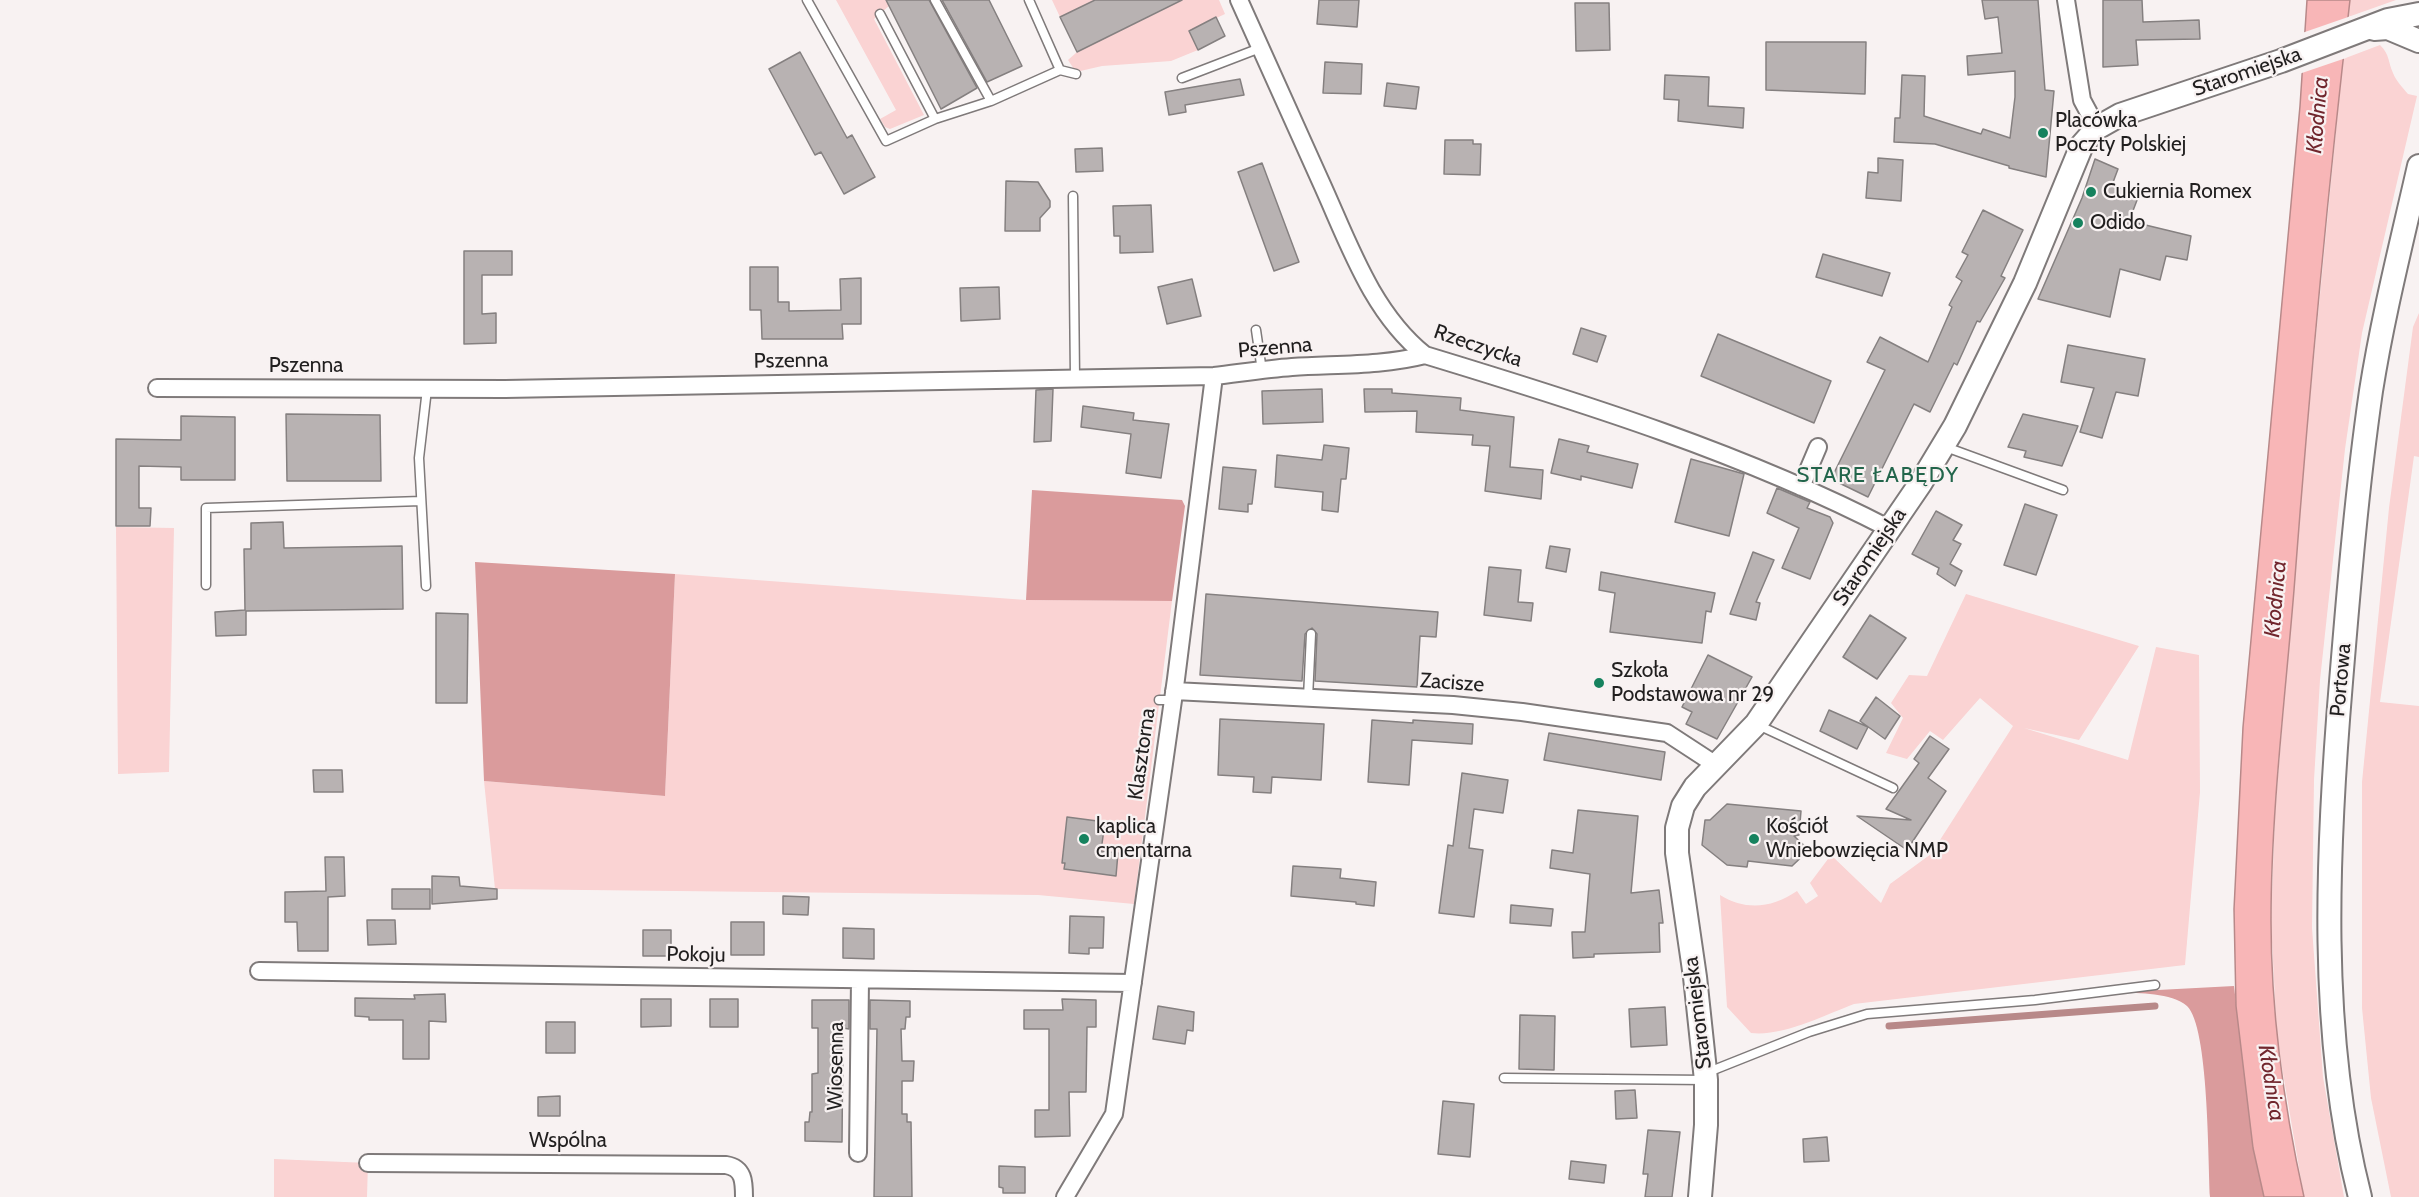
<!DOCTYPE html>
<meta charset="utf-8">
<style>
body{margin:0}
canvas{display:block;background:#f8f2f2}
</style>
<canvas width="2419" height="1197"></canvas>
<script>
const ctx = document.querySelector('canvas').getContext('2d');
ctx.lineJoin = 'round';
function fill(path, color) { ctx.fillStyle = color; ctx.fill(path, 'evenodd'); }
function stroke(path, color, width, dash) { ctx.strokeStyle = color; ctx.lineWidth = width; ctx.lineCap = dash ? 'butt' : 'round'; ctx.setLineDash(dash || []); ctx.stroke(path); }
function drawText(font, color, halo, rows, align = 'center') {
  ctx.font = font + ' Cabin,sans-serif'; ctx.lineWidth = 4.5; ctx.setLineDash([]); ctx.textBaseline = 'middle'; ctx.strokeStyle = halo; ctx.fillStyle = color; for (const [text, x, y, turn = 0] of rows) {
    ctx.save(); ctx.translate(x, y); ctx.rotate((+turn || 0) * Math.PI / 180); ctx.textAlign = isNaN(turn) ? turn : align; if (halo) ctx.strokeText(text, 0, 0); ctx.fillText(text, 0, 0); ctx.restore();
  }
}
const green = new Path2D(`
 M836 0H887L889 6 874 19 924 115 890 129 885 127 880 119 896 110Z
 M1052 0H1095L1060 17Z
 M1158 0H1219L1225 14 1189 31 1198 50 1171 61 1102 66 1076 72 1068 60 1077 52 1163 10Z
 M2350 0H2396L2348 17Z
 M2380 45C2390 55 2388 62 2393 73 2396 81 2403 88 2408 94L2417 96 2362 333 2345 449 2320 680 2314 780 2312 928 2323 1077 2344 1197H2304L2277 1038 2271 922 2275 813 2306 439 2343 59Z
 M2419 313V457L2414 456 2380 702 2419 706V1197H2391L2371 1098 2362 1008V782L2389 508 2413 327Z
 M116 527 174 528 169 772 118 774Z
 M675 574 1026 600 1172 601 1134 904 1038 895 495 889 484 781 665 796Z
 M1966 594 2139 646 2079 740 2024 728 2128 760 2156 647 2199 655 2200 792 2185 965 1854 1004C1825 1015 1782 1037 1751 1033L1727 1007 1720 895C1746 911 1772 908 1797 891L1806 904 1818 896 1810 883 1831 855 1881 903 1890 884 1931 854 2013 726 1980 698 1943 740 1930 731 1907 759 1886 753 1903 718 1891 703 1909 675 1927 676Z
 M274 1159 368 1163 367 1197H274Z`);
const forest = new Path2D(`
 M1032 490 1182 500 1185 506 1172 601 1026 600Z
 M475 562 675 574 665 796 484 781Z
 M2234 986 2253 1148 2264 1197H2210C2208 1161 2209 1027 2187 1006 2171 992 2139 994 2120 992Z`);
const water = new Path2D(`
 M2307 0H2350C2327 196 2309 393 2294 590 2285 700 2271 811 2271 921 2271 1013 2284 1107 2304 1197H2264L2253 1148 2236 1006 2234 909 2243 727 2300 106Z`);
const pier = new Path2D(`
 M2351 16 2346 58 2299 74 2302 33Z`);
const stream = new Path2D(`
 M1889 1026 2155 1006`);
const building = new Path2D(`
 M886 0H929L977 88 941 109Z
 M942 0H989L1022 66 987 82Z
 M1095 0H1182L1077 52 1060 17Z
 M1319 0H1359L1357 27 1317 24Z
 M1982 0H2038L2045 90 2054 91 2046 177 2009 168V166L1935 144 1894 142 1895 118H1900L1902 75 1925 76 1924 116 1981 134 1983 129 2010 138 2015 97V71L1968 75 1967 56 2002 53 1998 17 1985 19Z
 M2103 0H2142L2143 22 2199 20 2200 39 2136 40 2138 65 2103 67Z
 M1575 3H1609L1610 50 1576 51Z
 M1216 17 1225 36 1198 50 1189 31Z
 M1766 42H1866L1865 94 1766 90Z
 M800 52 847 138 852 135 875 177 844 194 821 152 815 155 769 69Z
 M1325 62 1362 64 1361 94 1323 93Z
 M1665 75 1709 77 1708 106 1744 108 1743 128 1678 121 1679 100 1664 99Z
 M1240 79 1244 95 1185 105 1186 112 1169 115 1165 92Z
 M1387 83 1419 87 1416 109 1384 106Z
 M1445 140H1473V144H1481L1480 175 1444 174Z
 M1102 148 1103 171 1076 172 1075 149Z
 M1878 158 1903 160 1901 201 1866 198 1868 172 1878 173Z
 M2095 159 2118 169 2112 185 2139 195 2129 221 2191 236 2187 260 2166 256 2160 280 2120 269 2110 317 2038 299 2082 198Z
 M1262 163 1299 262 1274 271 1238 172Z
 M1006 181 1038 182 1050 201V207L1040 218V231H1005Z
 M1151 205 1153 252 1120 253V236H1114L1113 206Z
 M1983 210 2023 230 2001 276 2005 278 1980 322 1977 321 1957 365 1954 363 1930 412 1914 404 1868 497 1831 479 1885 370 1867 362 1880 337 1928 362 1952 307 1949 305 1962 281 1956 277 1968 255 1962 252Z
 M464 251H512V275H482V314L496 313V343L464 344Z
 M1823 254 1890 273 1882 296 1816 277Z
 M750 267H778V302H789V311L841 310 840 279 861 278V324H842L843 339H762L761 310H750Z
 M1192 279 1201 316 1167 324 1158 287Z
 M999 287 1000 319 961 321 960 288Z
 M1581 328 1606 336 1597 362 1573 354Z
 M1718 334 1831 381 1814 423 1701 376Z
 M2068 345 2145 359 2138 396 2116 392 2102 438 2080 432 2094 388 2061 382Z
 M1053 389 1051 441 1034 442 1036 390Z
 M1322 389 1323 422 1263 424 1262 391Z
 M1364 389H1392V393L1461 398 1460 410 1514 417 1510 467 1543 470 1541 499 1485 491 1490 446 1472 445 1473 435 1416 432 1417 411 1365 412Z
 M1083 406 1134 413 1133 420 1169 424 1161 478 1126 473 1131 434 1081 427Z
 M286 414 380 415 381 481H287Z
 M2023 414 2078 426 2062 466 2024 457 2026 451 2008 447Z
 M181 416 235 417V480H181V467L139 466V508H151L150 526H116V439L181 440Z
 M1559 439 1589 446 1587 452 1638 464 1632 488 1581 476V480L1551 473Z
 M1324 445 1349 448 1346 479H1341L1338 512 1322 510 1323 492 1275 487 1277 455 1322 460Z
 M1691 459 1744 474 1729 536 1675 522Z
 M1223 467 1256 470 1252 504H1248V512L1219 509Z
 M1777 488 1810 502 1807 508 1830 517 1833 523 1810 579 1782 568 1799 528 1767 513Z
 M2025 504 2057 515 2036 575 2004 565Z
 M1936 511 1962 525 1953 540 1961 544 1950 564 1962 571 1955 586 1937 574 1939 568 1912 554Z
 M283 522 284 548 402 546 403 609 246 611V635L216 636 215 612 245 610 244 549H251V523Z
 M1550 546 1570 549 1566 572 1546 568Z
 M1753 552 1774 560 1756 602 1760 603 1756 620 1730 614Z
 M1489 567 1521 570 1518 602 1533 603 1531 621 1484 615Z
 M1601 572 1715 593 1711 612 1706 611 1702 643 1610 632 1615 593 1599 590Z
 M1206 594 1438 612 1436 637 1420 636 1417 687 1315 681 1317 634 1312 628 1305 634 1302 681 1200 675Z
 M436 613 468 614 467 703H436Z
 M1870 615 1906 638 1877 679 1843 657Z
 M1708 655 1752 677 1717 739 1686 724 1692 712 1682 707Z
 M1876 697 1900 716 1885 739 1860 721Z
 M1829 710 1868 727 1857 749 1820 731Z
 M1220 719 1324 724 1321 780 1272 777 1271 793 1253 792 1254 777 1218 775Z
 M1372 720 1413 723V720L1473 724 1472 744 1412 740 1409 785 1368 782Z
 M1549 733 1665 752 1661 780 1544 760Z
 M1930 736 1949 749 1928 778 1946 791 1907 850 1857 816 1911 820 1886 809 1919 763 1914 759Z
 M313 770H342L343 792H314Z
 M1462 773 1508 780 1503 813 1474 809 1469 848 1483 850 1474 917 1439 913 1448 845 1453 846Z
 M1727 804 1801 811 1799 835 1794 836 1809 850 1792 866 1748 861 1747 867 1727 865 1702 845 1705 820H1710Z
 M1578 810 1638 816 1631 893 1659 890 1663 923H1659L1660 952 1594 954V957L1573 958 1572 932H1585L1590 874 1550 868 1552 850 1573 853Z
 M1067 817 1105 822 1101 851 1118 853 1116 876 1064 869 1065 863H1062Z
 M325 857H344L345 896 328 897V951H298L297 922H285V892L326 891Z
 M1293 866 1341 869 1340 878 1376 882 1374 906 1356 904V902L1291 896Z
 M432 876 459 877 460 886 497 889V899L432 904Z
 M392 889H430V909H392Z
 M783 896 809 897 808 915 783 914Z
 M1511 905 1553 909 1551 926 1510 923Z
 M1070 916 1104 917 1103 948H1089V954L1069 953Z
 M367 920H395L396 944 368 945Z
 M731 922H764V955H731Z
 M843 928 874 929V959L843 958Z
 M643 930H671V956H643Z
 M445 994 446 1022 429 1021V1059H403V1020H369V1017L355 1016V998L415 999 414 995Z
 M641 999H671V1026L641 1027Z
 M710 999H738V1027H710Z
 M1062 999 1096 1000V1027H1087L1086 1092H1069L1070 1136 1035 1137V1110H1049V1029H1024V1010H1063Z
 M812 1000H849V1029L843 1028 842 1142 805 1141V1122H809L810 1112H812V1074L818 1073V1028H812Z
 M870 1000 910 1001V1017H906L905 1029H901L902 1061H914L913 1081H902V1114H907V1122H911L912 1197H874L877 1029H870Z
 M1158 1006 1194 1012 1193 1031 1187 1030 1185 1044 1153 1039Z
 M1665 1007 1667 1045 1631 1047 1629 1009Z
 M1520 1015 1555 1016 1554 1070 1519 1069Z
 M546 1022H575V1053H546Z
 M1635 1090 1637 1118 1616 1119 1615 1091Z
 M560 1096V1116H538V1097Z
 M1443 1101 1474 1104 1470 1157 1438 1154Z
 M1648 1130 1680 1132 1672 1197H1645L1648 1174H1643Z
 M1827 1137 1829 1161 1804 1162 1803 1139Z
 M1571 1161 1606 1165 1604 1183 1569 1179Z
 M999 1166 1025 1167V1193H1003V1188L999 1187Z`);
const lane = new Path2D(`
 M807 0 886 141 935 119 991 101 1060 70
 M935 0 991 101
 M1029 0 1060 70 1076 74
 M880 14 935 119
 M1182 78 1260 48
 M1073 196 1075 378
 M1256 330 1262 371
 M1943 446 2063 490
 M206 585V508L421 501
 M426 586 419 458 427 389
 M1308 698 1311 634
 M1159 700H1173
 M1758 725 1893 788
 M1706 1073 1809 1032 1867 1014 2035 1000 2155 985
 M1504 1078 1706 1080`);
const street = new Path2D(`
 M1239 0C1266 60 1293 120 1320 180 1348 241 1371 312 1425 355 1583 403 1743 453 1890 529
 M2066 0 2082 100 2097 128
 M157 388 505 389 1214 376C1240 373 1266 369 1292 367 1337 364 1382 366 1425 355
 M1801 487 1818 447
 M1174 691 1453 705 1522 712 1667 733 1716 765
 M259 971 1133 983
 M858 1153 860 980
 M368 1163 726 1165C744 1168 744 1182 744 1197
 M1065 1197 1114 1114 1176 679 1214 376`);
const secondary = new Path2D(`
 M2374 29 2388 28 2419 41
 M1700 1197 1706 1125V1080L1695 977 1677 853V828L1683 806 1695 787 1756 724 1920 484 1955 426 2025 283 2082 145 2097 128 2120 115 2281 61 2388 20 2419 14
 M2360 1197C2318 1034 2327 849 2341 682 2349 585 2357 488 2371 391 2383 315 2402 241 2419 166`);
const markers = [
 [2043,133,6,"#16825e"],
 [2091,192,6,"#16825e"],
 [2078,223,6,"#16825e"],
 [1599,683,6,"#16825e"],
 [1084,839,6,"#16825e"],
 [1754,839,6,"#16825e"]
];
const streetNames = [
 ["Staromiejska",2247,72,-19],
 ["Rzeczycka",1478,346,19],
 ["Pszenna",1275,348,-5],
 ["Pszenna",791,361,-1],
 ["Pszenna",306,366],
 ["Staromiejska",1870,557,-56],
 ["Portowa",2341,680,-85],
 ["Zacisze",1452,683,4],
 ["Klasztorna",1142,754,-82],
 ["Pokoju",696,955,1],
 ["Staromiejska",1698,1013,-97],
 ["Wiosenna",836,1066,-89],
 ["Wspólna",568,1141]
];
const poiNames = [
 ["Placówka",2055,121],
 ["Poczty Polskiej",2055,145],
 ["Cukiernia Romex",2103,192],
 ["Odido",2090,223],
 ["Szkoła",1611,671],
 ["Podstawowa nr 29",1611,695],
 ["kaplica",1096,827],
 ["cmentarna",1096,851],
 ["Kościół",1766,827],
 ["Wniebowzięcia NMP",1766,851]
];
const waterNames = [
 ["Kłodnica",2318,115,-85],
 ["Kłodnica",2276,599,-85],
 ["Kłodnica",2271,1083,81]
];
const neighbourhoodNames = [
 ["STARE ŁABĘDY",1878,476]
];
fill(green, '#fad3d3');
fill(forest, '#da9b9c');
fill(water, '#f8b6b7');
stroke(water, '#b88989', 1.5);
fill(pier, '#f8f2f2');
stroke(stream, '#b88989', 7);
fill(building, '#b8b2b2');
stroke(building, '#858080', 1.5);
stroke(lane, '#7f7a7a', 11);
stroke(street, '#7f7a7a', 20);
stroke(secondary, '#7f7a7a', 26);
stroke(lane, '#fff', 8);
stroke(street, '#fff', 16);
stroke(secondary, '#fff', 22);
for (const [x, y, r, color] of markers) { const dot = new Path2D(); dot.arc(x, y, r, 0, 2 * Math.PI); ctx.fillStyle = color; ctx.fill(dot); stroke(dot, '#f8f2f2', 2); }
drawText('21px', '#211f1f', '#f8f2f2', streetNames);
drawText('21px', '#211f1f', '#f8f2f2', poiNames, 'left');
drawText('italic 22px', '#71262d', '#f8f2f2', waterNames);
ctx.letterSpacing = '1.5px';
drawText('22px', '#22654b', '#f8f2f2', neighbourhoodNames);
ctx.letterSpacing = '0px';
</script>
